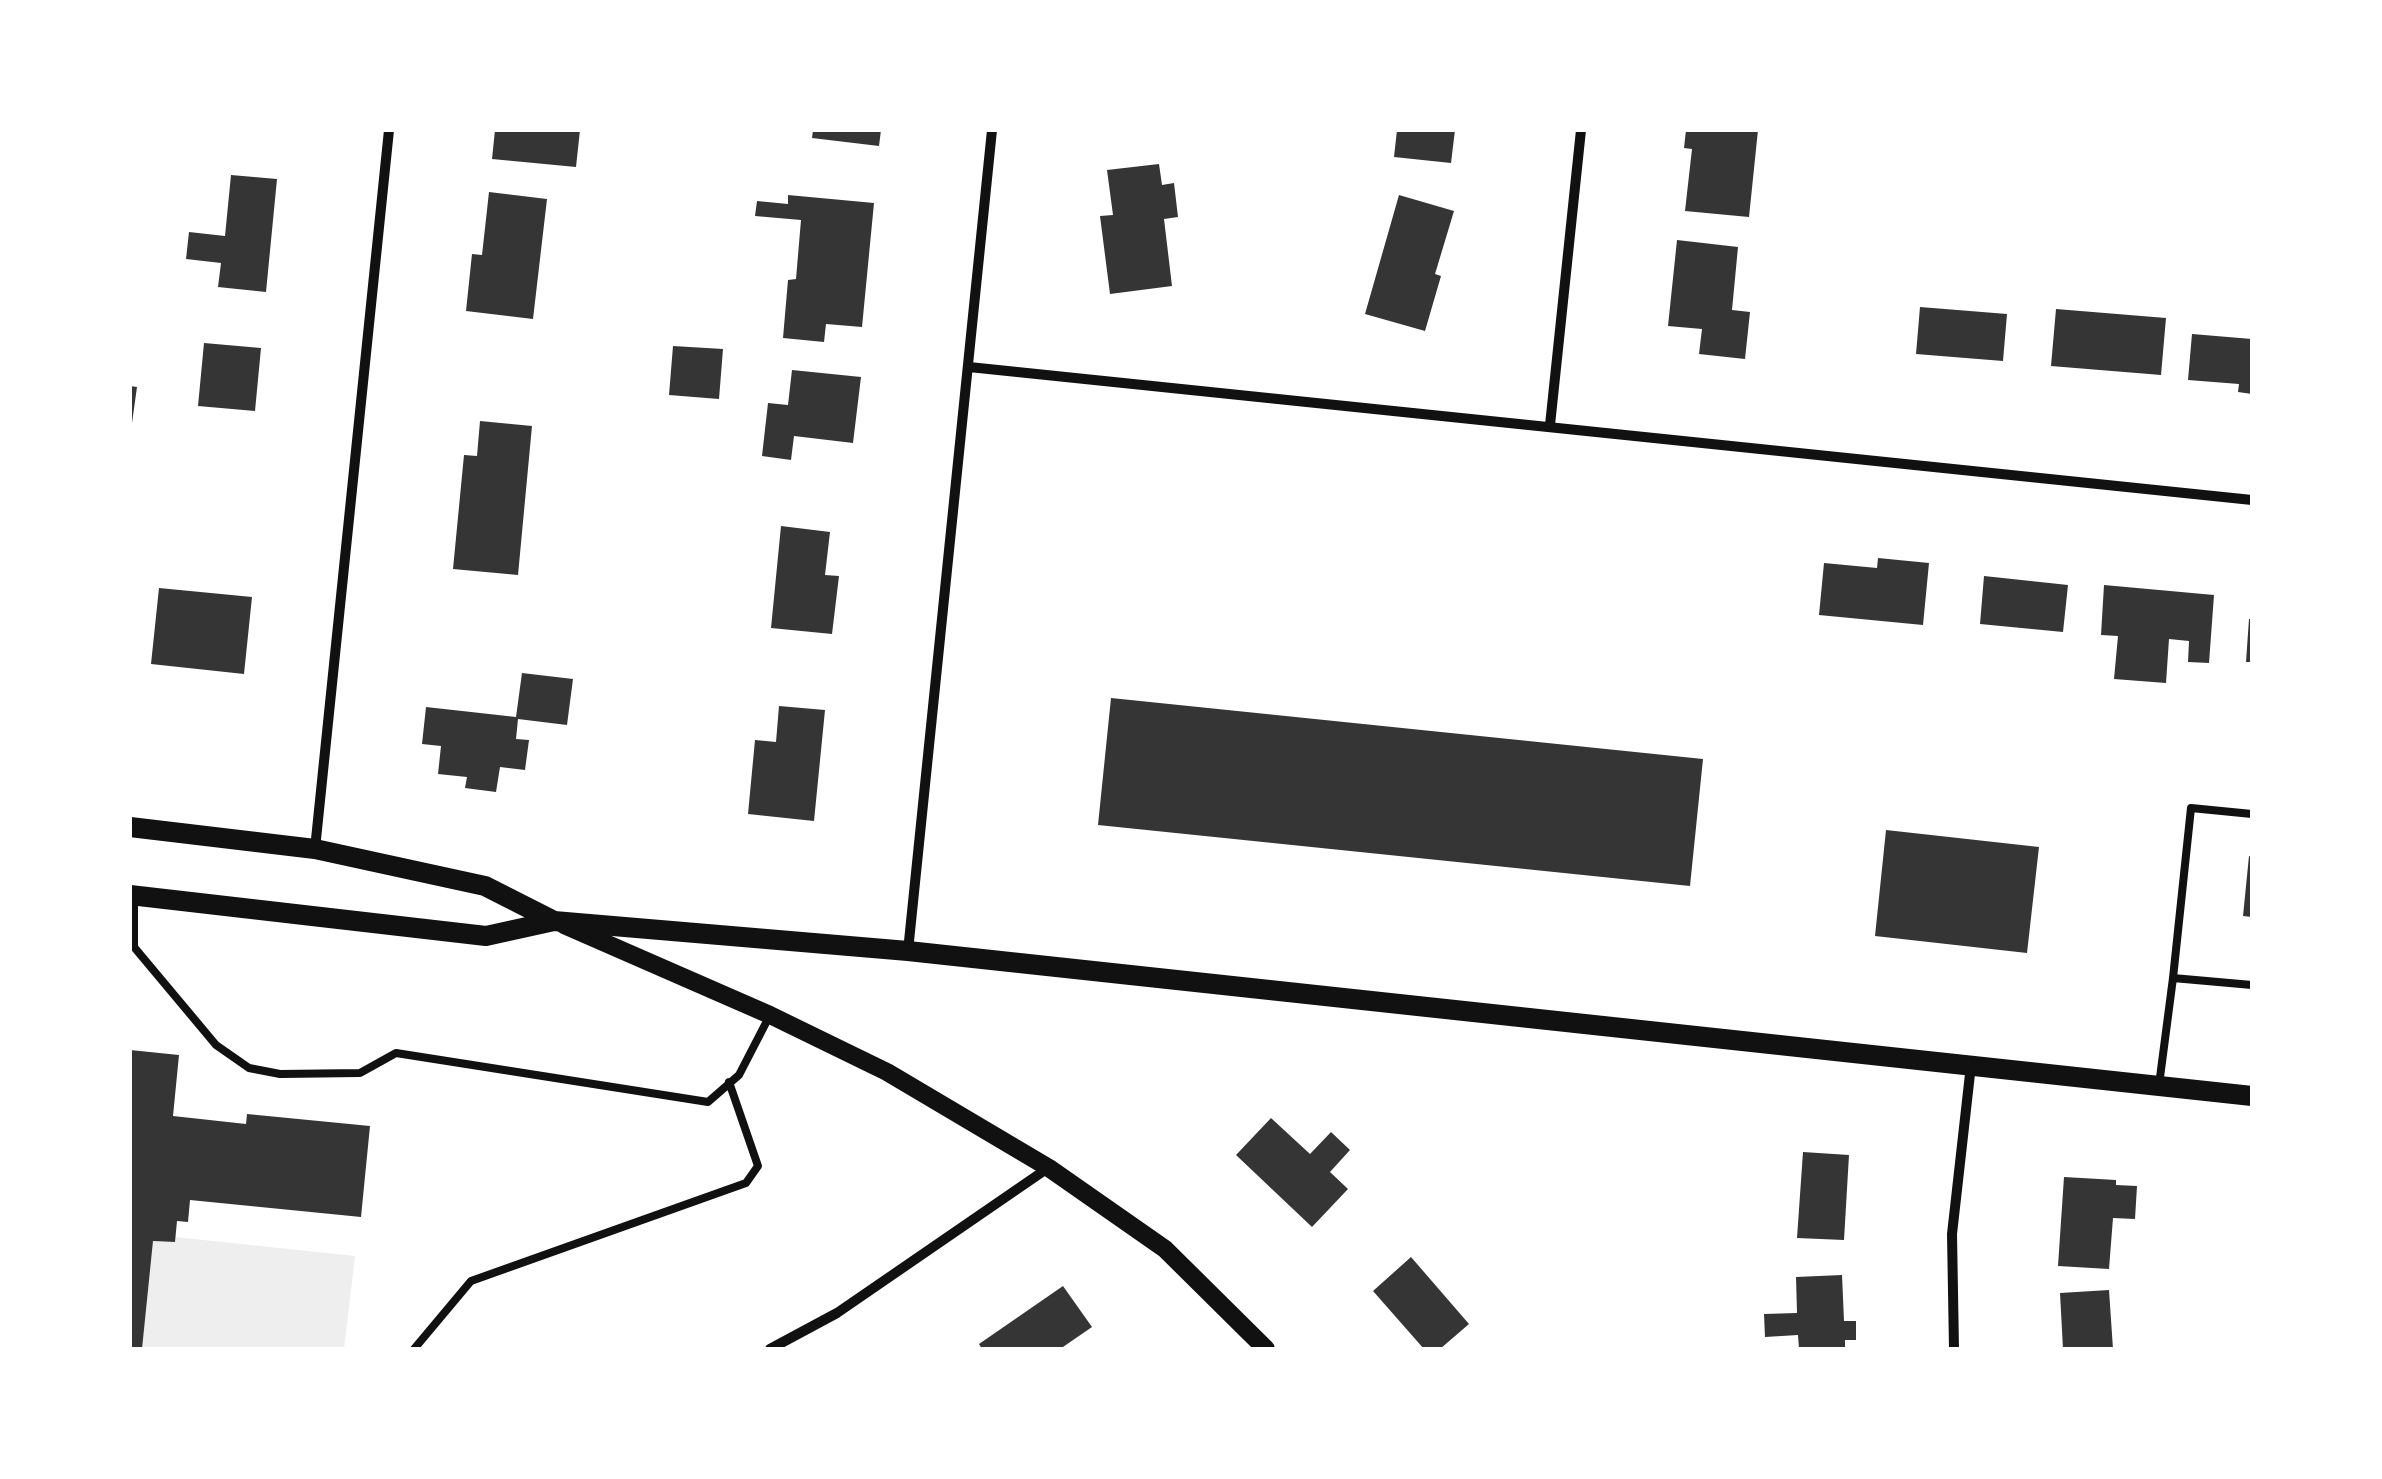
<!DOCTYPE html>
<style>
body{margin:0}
#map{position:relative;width:2382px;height:1479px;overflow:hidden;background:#fff;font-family:Signika,sans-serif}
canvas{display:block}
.frame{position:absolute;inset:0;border:132px solid #fff;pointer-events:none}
</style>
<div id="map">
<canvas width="2382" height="1479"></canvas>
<div class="frame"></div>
</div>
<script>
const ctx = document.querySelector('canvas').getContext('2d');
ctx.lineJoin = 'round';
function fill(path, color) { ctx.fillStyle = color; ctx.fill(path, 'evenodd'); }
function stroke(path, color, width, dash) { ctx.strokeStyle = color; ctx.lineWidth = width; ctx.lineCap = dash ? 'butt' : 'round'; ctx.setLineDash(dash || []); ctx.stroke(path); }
const green = new Path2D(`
 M175 1237 355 1256 344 1349H142L153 1241 174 1242Z`);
const building = new Path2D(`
 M495 130H580L576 167 492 159Z
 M813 130H881L879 146 812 138Z
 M1397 130H1455L1451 163 1394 157Z
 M1686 130H1758L1749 217 1685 211 1692 149 1684 148Z
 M1159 164 1162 185 1174 183 1178 217 1164 219 1172 286 1110 294 1100 216 1113 215 1107 170Z
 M231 175 277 179 266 292 218 287 221 263 186 259 189 232 225 236Z
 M489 192 547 199 533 319 466 311 472 254 482 255Z
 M788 195 874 203 862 327 826 324 824 342 783 338 788 280 796 279 801 220 755 216 757 201 788 204Z
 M1399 195 1454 211 1435 274 1441 276 1425 331 1365 314Z
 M1677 240 1738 247 1732 310 1750 312 1745 359 1699 354 1702 329 1668 326Z
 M1920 307 2007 314 2003 361 1916 354Z
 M2056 309 2166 318 2161 375 2051 366Z
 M2192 334 2252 339V394L2238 392 2239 384 2188 380Z
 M204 343 261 348 255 411 198 406Z
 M673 346 723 349 719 399 669 395Z
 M792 370 861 377 853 443 794 436 791 460 762 456 768 403 788 405Z
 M130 386 137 387 132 423H130Z
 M480 421 532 426 518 575 453 569 464 455 477 456Z
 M781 526 830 532 825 575 839 576 832 634 771 628Z
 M1878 558 1929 563 1923 625 1819 615 1824 563 1877 568Z
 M1984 576 2068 585 2063 632 1980 624Z
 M2104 585 2214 595 2209 663 2188 662 2189 641 2169 639 2166 683 2114 679 2118 636 2101 635Z
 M159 588 252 597 244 674 151 664Z
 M2249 619H2252V662H2246Z
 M522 673 573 679 567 725 518 719 516 739 529 740 525 770 500 767 496 792 465 788 467 777 438 774 441 746 422 744 426 707 516 717Z
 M1111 698 1703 759 1690 886 1098 825Z
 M779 706 825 710 814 821 748 814 755 740 776 742Z
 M1886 830 2039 847 2027 953 1875 936Z
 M2249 856 2252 857V917L2243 916Z
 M130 1050 179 1055 173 1116 246 1124 247 1114 370 1126 361 1217 190 1200 188 1222 177 1221 175 1242 153 1241 142 1349H130Z
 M1271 1118 1310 1154 1331 1132 1350 1150 1330 1172 1348 1189 1312 1227 1236 1155Z
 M1803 1152 1849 1155 1844 1240 1797 1238Z
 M2064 1177 2116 1180V1185L2137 1186 2135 1219 2113 1218 2109 1269 2058 1266Z
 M1411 1257 1469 1324 1440 1349H1424L1373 1291Z
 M1842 1275 1844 1321H1856V1340H1845V1349H1799L1798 1335 1765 1337 1764 1314 1797 1313 1796 1277Z
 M1063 1286 1092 1327 1060 1349H982L979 1344Z
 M2109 1290 2113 1349H2063L2060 1293Z`);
const service = new Path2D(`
 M134 900V947L216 1045 249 1068 280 1074 360 1073 396 1053 708 1102 739 1075 770 1015
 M2173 978 2191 808 2252 814
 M2159 1085 2173 978 2252 985
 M414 1349 471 1281 746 1183 758 1166 729 1082`);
const minor = new Path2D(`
 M969 367 2252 500
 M1550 425 1581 130
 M315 849 389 130
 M908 951 992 130
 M770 1349 837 1313 1048 1168
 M1954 1349 1952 1234 1971 1065`);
const tertiary = new Path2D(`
 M564 925 770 1015 887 1072 1049 1168 1165 1249 1266 1349`);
const secondary = new Path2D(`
 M130 827 315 849 485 886 554 921
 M130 895 486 936 554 921 908 951 2252 1096`);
fill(green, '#eee');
fill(building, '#353535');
stroke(service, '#111', 8);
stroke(minor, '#111', 10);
stroke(tertiary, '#111', 18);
stroke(secondary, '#111', 20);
</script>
